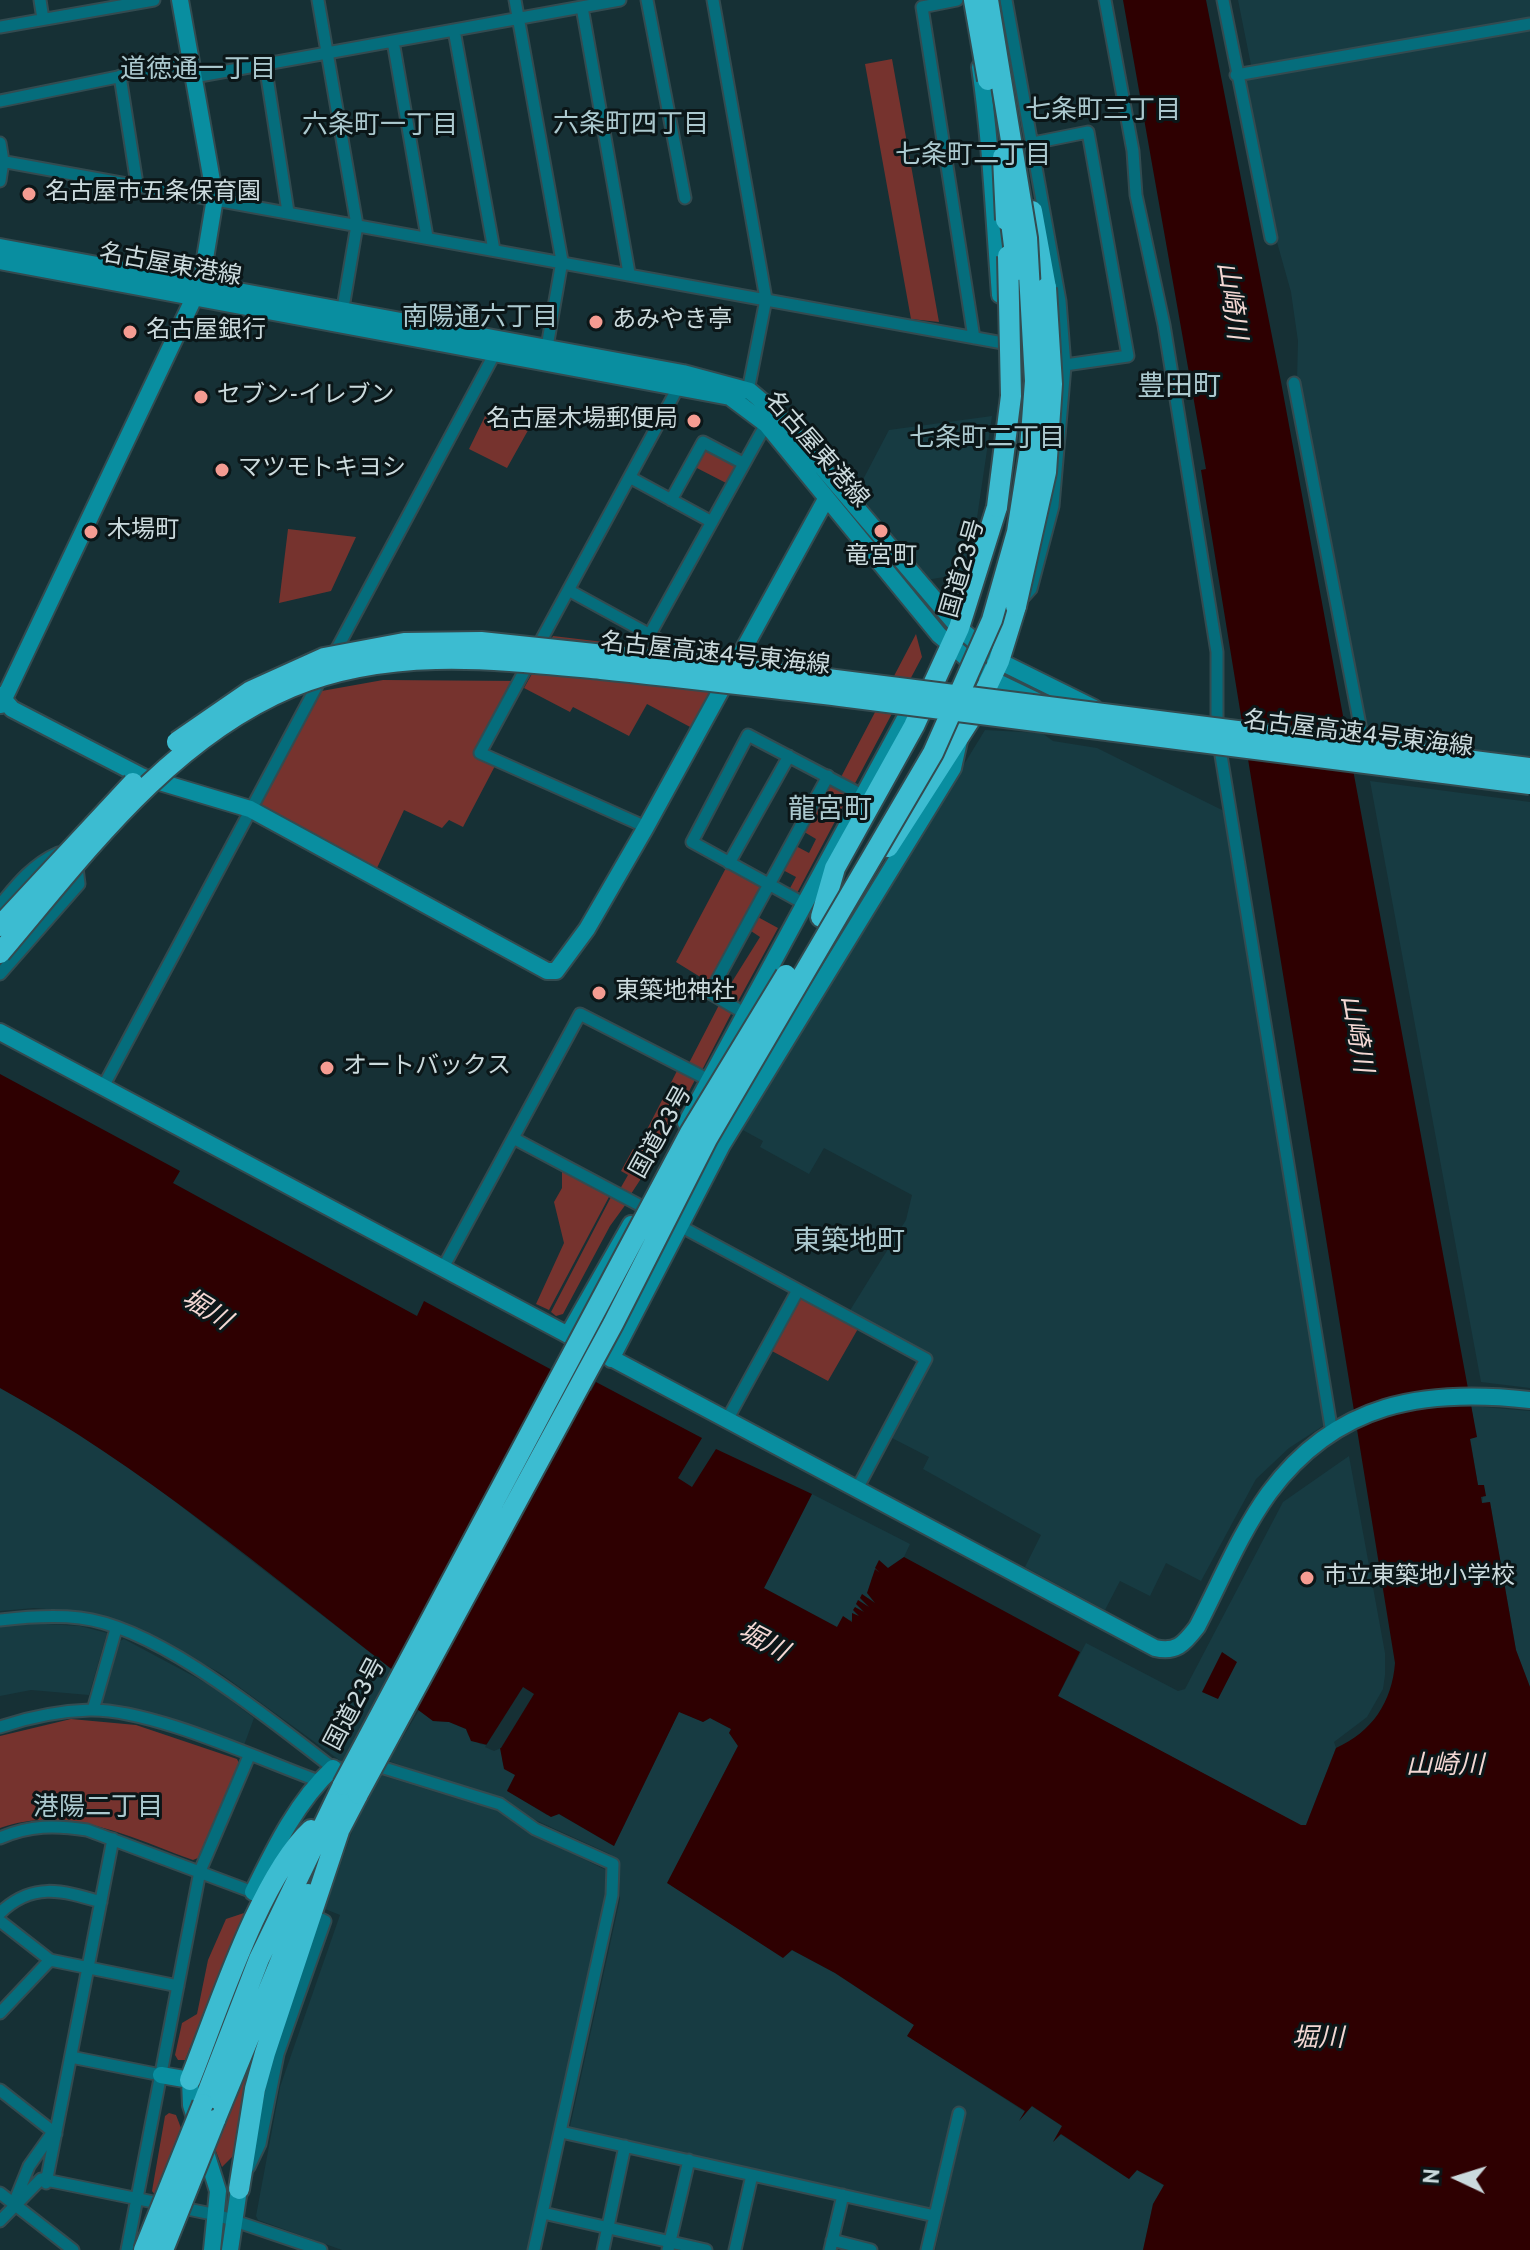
<!DOCTYPE html>
<meta charset="utf-8">
<style>
body{margin:0}
#map{position:relative;width:1530px;height:2250px;overflow:hidden;background:#163035;font-family:Overpass,sans-serif}
canvas{display:block}
.north{position:absolute;left:1418px;top:2138px;width:80px;height:80px;-webkit-text-stroke:6px #0b1618;paint-order:stroke;rotate:274deg;font-size:22px;font-weight:700;line-height:32px;text-align:center;color:#cbdadd}
.north::after{content:'';display:block;margin:auto;width:28px;height:36px;background:#cbdadd;clip-path:polygon(50% 0,100% 100%,50% 72%,0 100%)}
</style>
<div id="map">
<canvas width="1530" height="2250"></canvas>
<div class="north">N</div>
</div>
<script>
const ctx = document.querySelector('canvas').getContext('2d');
ctx.lineJoin = 'round';
function fill(path, color) { ctx.fillStyle = color; ctx.fill(path, 'evenodd'); }
function stroke(path, color, width, dash) { ctx.strokeStyle = color; ctx.lineWidth = width; ctx.lineCap = dash ? 'butt' : 'round'; ctx.setLineDash(dash || []); ctx.stroke(path); }
function drawText(font, color, halo, rows, align = 'center') {
  ctx.font = font + ' Overpass,"Noto Sans JP",sans-serif'; ctx.lineWidth = 6; ctx.setLineDash([]); ctx.textBaseline = 'middle'; ctx.strokeStyle = halo; ctx.fillStyle = color; for (const [text, x, y, turn = 0] of rows) {
    ctx.save(); ctx.translate(x, y); ctx.rotate((+turn || 0) * Math.PI / 180); ctx.textAlign = isNaN(turn) ? turn : align; if (halo) ctx.strokeText(text, 0, 0); ctx.fillText(text, 0, 0); ctx.restore();
  }
}
const built = new Path2D(`
 M1238 0H1530V18L1251 65Z
 M1530 30V759L1388 741V734L1362 725 1297 381 1298 341 1291 292 1275 235 1245 84 1248 77Z
 M992 416 977 518 962 574 926 580 856 493 889 430Z
 M985 730 1042 733 1053 741 1097 748 1226 812 1326 1424 1289 1448 1256 1479 1201 1581 1166 1563 1150 1596 1120 1581 1105 1610 1025 1567 1041 1535 923 1469 929 1457 890 1437 933 1357 849 1312 906 1220 912 1195 824 1148 809 1174 760 1147 763 1141 741 1129Z
 M1370 781 1530 802V1388L1481 1382Z
 M0 1388 70 1427 129 1466 394 1671 342 1762 220 1673 149 1634 83 1612 34 1608 0 1611Z
 M1471 1406 1530 1411V1687L1516 1650 1490 1502 1482 1504 1484 1485H1478L1470 1438 1476 1437Z
 M1349 1456 1385 1653V1675L1383 1689 1367 1717 1334 1742 1336 1748 1306 1825 1301 1826 1058 1696 1086 1643 1178 1691 1185 1689 1283 1502Z
 M812 1494 910 1544 904 1557 888 1568 878 1569 880 1573 872 1577 869 1595 876 1603 868 1598 865 1601 870 1607H861L863 1613 854 1610 859 1616 837 1627 764 1588Z
 M29 1623 80 1626 107 1633 89 1695 31 1690 0 1696V1626Z
 M124 1639 212 1686 254 1718 243 1748 106 1708 102 1704 120 1641Z
 M419 1710 433 1721 449 1722 466 1729 468 1735 480 1744 501 1748 503 1765 516 1775 507 1790 547 1815 559 1814 614 1846 679 1711 703 1722 710 1718 731 1729 738 1746 668 1883 783 1957 792 1950 835 1973 914 2025 908 2036 1025 2112 1019 2121 1031 2106 1062 2126 1053 2142 1060 2134 1129 2179 1137 2170 1165 2186 1153 2204 1143 2250H935L966 2112 953 2109 929 2211 569 2131 620 1899V1869L610 1854 533 1819 504 1798 475 1792 389 1761Z
 M381 1775 498 1811 526 1831 606 1870 607 1899 527 2250H342L258 2220 256 2216 280 2087 340 1915 325 1909 354 1826Z`);
const green = new Path2D(`
 M892 59 939 322 911 319 865 64Z
 M487 412 531 425 507 468 469 449Z
 M703 444 740 463 728 484 693 466Z
 M288 529 356 537 331 591 279 603Z
 M916 634 922 657 853 787 840 779Z
 M553 636 654 648 718 683 692 728 647 704 629 736 573 707 570 712 524 688Z
 M383 680 520 681 478 753 496 764 463 827 449 820 442 828 404 810 377 868 259 804 316 692Z
 M831 782 850 793 796 895 789 890 796 877 781 869 794 845 809 853 816 839 801 830 827 783Z
 M727 866 764 885 710 983 676 962Z
 M756 916 778 928 736 1005 715 990 721 980 730 985 760 937 748 929Z
 M719 1005 732 1012 701 1072 688 1065Z
 M678 1069 696 1078 654 1158 637 1149Z
 M633 1149 653 1160 631 1194 620 1189 628 1175 621 1171Z
 M562 1168 610 1195 549 1310 536 1304 564 1243 554 1202 562 1188Z
 M611 1197 626 1204 610 1226 563 1314 556 1316 551 1312Z
 M800 1295 859 1327 828 1381 770 1350Z
 M71 1719 136 1725 237 1759 239 1763 198 1858 193 1860C130 1837 67 1804 0 1828V1736Z
 M244 1913 185 2060H178L175 2055 182 2023 197 2014 208 1960 226 1919Z
 M259 2032 262 2034 236 2153 222 2167 214 2146Z
 M169 2113 176 2115 181 2128 155 2195 152 2191 165 2116Z`);
const water = new Path2D(`
 M1123 0H1206L1281 382 1477 1437 1470 1439 1478 1485H1484L1486 1496 1481 1497 1482 1503 1490 1502 1516 1650 1530 1687V2250H1143L1153 2204 1164 2185 1137 2170 1129 2179 1061 2134 1053 2142 1062 2126 1032 2106 1019 2121 1025 2111 907 2036 914 2025 835 1973 792 1950 783 1958 667 1883 738 1746 729 1733 731 1729 710 1718 703 1722 679 1712 614 1846 559 1814 551 1817 507 1791 515 1775 504 1769 500 1748 471 1741 466 1729 449 1722 433 1721 386 1686 394 1671C266 1572 142 1466 0 1388V1074L180 1171 173 1183 417 1316 424 1301 591 1391 596 1382 702 1438 678 1478 692 1487 716 1449 812 1494 764 1588 837 1627 843 1616 852 1622V1613L859 1616 853 1610 855 1607 864 1612 856 1604 858 1600 869 1607 860 1598 862 1594 875 1603 867 1593 875 1569 880 1573 875 1568 879 1560 888 1568 904 1557 1080 1652 1058 1696 1301 1825H1306L1336 1748C1372 1732 1392 1702 1395 1663L1201 470 1206 469Z
 M1222 1652 1237 1662 1218 1699 1202 1692Z`);
const pier = new Path2D(`
 M523 1687 534 1694 501 1748 494 1751 485 1747Z`);
const street = new Path2D(`
 M40 0 43 19
 M318 0 357 225 343 308
 M515 0 562 261 547 347
 M647 0 685 198
 M713 0 766 299 747 396
 M957 0 922 7 974 338
 M1006 0 1060 301 1065 366 1053 506 1031 589 1022 599
 M1105 0 1133 151 1136 195 1164 325 1217 652V733
 M1223 0 1271 238
 M582 7 629 273
 M0 27 154 0
 M454 30 494 250
 M393 41 427 237
 M265 64 288 212
 M1236 75 1530 24
 M120 76 137 184
 M194 77 620 0
 M0 101 191 62
 M0 143 3 161 0 181
 M1033 143 1088 132 1128 356 1058 366
 M0 161 1003 343
 M1294 383 1365 751
 M631 478 712 522
 M671 500 703 442 743 463
 M570 591 696 660
 M650 634 766 424
 M333 656 495 353
 M1219 743 1332 1433
 M646 827 480 753 681 382
 M729 863 789 756
 M803 903 692 842 748 735 862 795
 M0 905C17 884 33 864 58 853L65 857
 M0 974 79 884 76 860
 M744 1013 710 993 828 776
 M103 1087 321 678
 M513 1138 641 1206
 M680 1226 926 1359 857 1489
 M444 1266 580 1014 709 1080
 M727 1420 798 1290
 M0 1620C26 1617 54 1615 80 1618 159 1627 270 1720 333 1768H340
 M93 1710 116 1629
 M0 1727C29 1717 59 1711 90 1710 152 1709 258 1759 319 1781
 M369 1768H384L500 1804 535 1829 613 1864 612 1895 534 2250
 M0 1838C30 1825 55 1825 87 1830L258 1894
 M0 1913C32 1882 61 1890 101 1902
 M0 1921 50 1960 178 1986
 M0 2013 50 1960
 M71 2057 161 2075
 M0 2090 56 2134
 M561 2132 935 2216
 M249 2167 260 2144 278 2054 325 1921 321 1919
 M46 2183 113 1839
 M0 2193 73 2250
 M14 2203 29 2166 53 2132
 M543 2213 706 2250
 M0 2221 41 2179 217 2215 321 2250
 M832 2240 871 2250
 M127 2250 200 1871 249 1756
 M603 2250 625 2146
 M668 2250 689 2160
 M735 2250 752 2175
 M830 2250 843 2195
 M927 2250 959 2113`);
const secondary = new Path2D(`
 M980 67C991 143 994 219 1000 295
 M0 247 683 373 750 391 776 413 959 628 999 661 1094 708
 M0 261 730 397 766 424 939 635 991 679 1039 702
 M0 695 12 709 143 777 250 809 547 971H556L587 929 646 827 826 499
 M1 705 201 283 215 198 180 0
 M0 1032 1155 1648C1176 1653 1184 1644 1197 1627 1220 1583 1240 1533 1269 1493 1336 1402 1425 1388 1530 1400
 M686 1123 904 720 924 703
 M568 1335 631 1224
 M611 1359 722 1145 953 768 959 741
 M253 1892C274 1849 297 1801 333 1768
 M161 2075 190 2080 191 2105 218 2191 212 2250
 M230 2250 239 2189`);
const highway = new Path2D(`
 M1032 211 1046 288
 M888 847 976 710 999 661 1016 606
 M821 917 835 868 914 726 959 628 997 507
 M334 1840 358 1794
 M190 2080C217 2013 260 1877 311 1830
 M203 2104 259 1959 343 1785
 M215 2120 308 1894
 M239 2189 255 2089 265 2053 339 1831`);
const highwayBridge = new Path2D(`
 M974 0 988 80
 M1003 157 1006 220
 M1009 206 1017 270
 M997 507 1011 396 1008 256
 M1016 606 1046 472 1052 384 1046 288
 M177 742 251 691 324 658 404 643 481 642 812 677 1530 768
 M0 926 133 783
 M0 953C84 854 168 739 291 687 391 646 496 659 601 669 681 677 760 687 840 696 1070 724 1300 756 1530 784
 M343 1785 690 1133 786 975
 M358 1794 613 1324 707 1139 933 753 992 620 1017 532 1030 449 1035 381 1027 238 988 0
 M144 2250 203 2104
 M163 2250 215 2120`);
const markers = [
 [29,194,8,"#f59c92"],
 [596,322,8,"#f59c92"],
 [130,332,8,"#f59c92"],
 [201,397,8,"#f59c92"],
 [694,421,8,"#f59c92"],
 [222,470,8,"#f59c92"],
 [881,531,8,"#f59c92"],
 [91,532,8,"#f59c92"],
 [599,993,8,"#f59c92"],
 [327,1068,8,"#f59c92"],
 [1307,1578,8,"#f59c92"]
];
const poiNames = [
 ["名古屋市五条保育園",45,194],
 ["あみやき亭",612,322],
 ["名古屋銀行",146,332],
 ["セブン-イレブン",217,397],
 ["名古屋木場郵便局",678,421,"right"],
 ["マツモトキヨシ",238,470],
 ["木場町",107,532],
 ["竜宮町",881,558,"center"],
 ["東築地神社",615,993],
 ["オートバックス",343,1068],
 ["市立東築地小学校",1323,1578]
];
const streetNames = [
 ["名古屋東港線",170,267,10],
 ["名古屋東港線",815,451,49],
 ["国道23号",965,569,-74],
 ["名古屋高速4号東海線",715,656,6],
 ["名古屋高速4号東海線",1358,736,7],
 ["国道23号",663,1133,-61],
 ["国道23号",357,1705,-62]
];
const neighbourhoodNames = [
 ["道徳通一丁目",198,72],
 ["七条町三丁目",1103,113],
 ["六条町四丁目",631,127],
 ["六条町一丁目",380,128],
 ["七条町二丁目",973,158],
 ["南陽通六丁目",480,320],
 ["七条町二丁目",987,441],
 ["港陽二丁目",98,1810]
];
const waterNames = [
 ["山崎川",1229,301,82],
 ["山崎川",1354,1034,80],
 ["堀川",205,1312,32],
 ["堀川",762,1644,28],
 ["山崎川",1445,1768],
 ["堀川",1318,2041]
];
const quarterNames = [
 ["豊田町",1179,389],
 ["龍宮町",830,812],
 ["東築地町",849,1244]
];
fill(built, '#173b42');
fill(green, '#76332e');
fill(water, '#2e0001');
fill(pier, '#163035');
stroke(street, '#334b50', 15);
stroke(secondary, '#334b50', 20);
stroke(highway, '#334b50', 24);
stroke(street, '#056d7c', 11);
stroke(secondary, '#098ea0', 16);
stroke(highway, '#3cbcd1', 20);
stroke(highwayBridge, '#334b50', 24, []);
stroke(highwayBridge, '#3cbcd1', 20);
for (const [x, y, r, color] of markers) { const dot = new Path2D(); dot.arc(x, y, r, 0, 2 * Math.PI); ctx.fillStyle = color; ctx.fill(dot); stroke(dot, '#0b1618', 3); }
drawText('24px', '#cbdadd', '#0b1618', poiNames, 'left');
drawText('24px', '#cbdadd', '#0b1618', streetNames);
drawText('26px', '#acc9cf', '#0b1618', neighbourhoodNames);
drawText('italic 26px', '#f3d7d3', '#0b1618', waterNames);
drawText('28px', '#acc9cf', '#0b1618', quarterNames);
</script>
